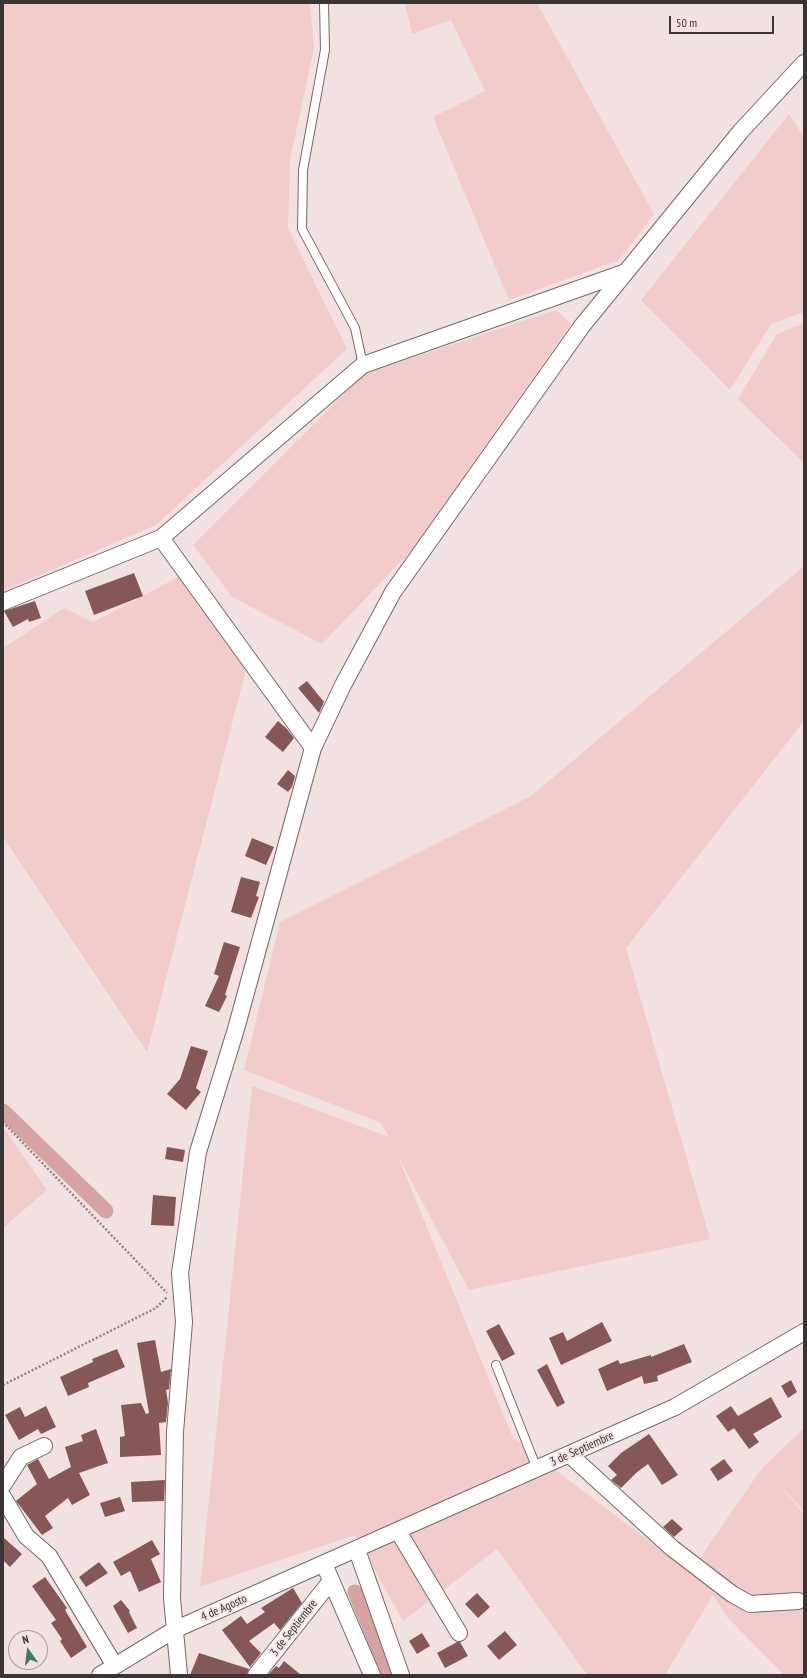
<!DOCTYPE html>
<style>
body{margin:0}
#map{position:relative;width:807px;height:1678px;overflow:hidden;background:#f1e2e1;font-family:"PT Sans Narrow",sans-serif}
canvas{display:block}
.frame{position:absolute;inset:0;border:4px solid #3a3434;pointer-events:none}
.north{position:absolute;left:8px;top:1630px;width:40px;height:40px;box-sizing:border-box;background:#f1e2e1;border:1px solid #a89c9c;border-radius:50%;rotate:346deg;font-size:11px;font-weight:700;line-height:16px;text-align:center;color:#3a3434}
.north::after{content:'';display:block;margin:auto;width:14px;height:18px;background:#3e7b66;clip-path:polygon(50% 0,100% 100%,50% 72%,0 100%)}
.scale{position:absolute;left:669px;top:16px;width:105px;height:18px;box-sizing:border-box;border:2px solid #3a3434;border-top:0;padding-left:5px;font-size:12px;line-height:14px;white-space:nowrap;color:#3a3434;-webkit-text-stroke:3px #f1e2e1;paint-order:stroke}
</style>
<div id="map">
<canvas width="807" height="1678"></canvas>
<div class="frame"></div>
<div class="north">N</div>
<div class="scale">50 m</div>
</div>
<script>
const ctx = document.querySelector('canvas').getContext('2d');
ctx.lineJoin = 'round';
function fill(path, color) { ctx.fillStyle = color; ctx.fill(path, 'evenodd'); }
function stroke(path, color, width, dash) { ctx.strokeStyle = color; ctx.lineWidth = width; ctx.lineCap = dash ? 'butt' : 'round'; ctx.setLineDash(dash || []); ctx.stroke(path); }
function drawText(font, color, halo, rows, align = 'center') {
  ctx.font = font + ' "PT Sans Narrow",sans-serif'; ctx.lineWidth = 4; ctx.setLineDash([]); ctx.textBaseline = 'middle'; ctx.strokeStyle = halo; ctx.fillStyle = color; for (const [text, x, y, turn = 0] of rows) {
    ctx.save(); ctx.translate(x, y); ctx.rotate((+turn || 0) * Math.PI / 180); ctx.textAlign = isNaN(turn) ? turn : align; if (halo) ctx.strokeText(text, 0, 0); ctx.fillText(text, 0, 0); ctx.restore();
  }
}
const green = new Path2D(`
 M3 3H310L314 48 290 160 288 228 347 349 156 525 3 591Z
 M405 3H537L654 214 619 260 509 300 433 117 485 91 451 20 412 34Z
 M789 114 804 137V312L771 324 730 390 641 300Z
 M556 310 571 324 411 551 322 644 232 597 193 545 364 374Z
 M804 323V463L738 399 777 334Z
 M804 566V721L626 948 710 1239 469 1290 397 1154 513 1438 706 1584 695 1565 762 1468 804 1428V1511L776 1482 804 1514V1675H784L727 1617 713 1595 665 1675H587L497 1549 403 1621 355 1535 200 1587 252 1086 389 1137 381 1123 244 1070 280 922 531 796Z
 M184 574 247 666 147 1052 3 837V648L64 608 93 622Z
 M3 1127 47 1190 3 1228Z`);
const canal = new Path2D(`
 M3 1111 106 1211
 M355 1592 389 1675`);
const building = new Path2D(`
 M134 573 143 596 94 615 85 591Z
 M35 601 41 618 29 622 28 619 13 627 4 611Z
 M307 681 324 702 319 713 298 688Z
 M278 721 287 729 294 738 283 752 265 737Z
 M288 770 295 776 292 787 288 792 277 784Z
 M252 838 274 847 266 865 245 856Z
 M241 877 260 882 256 896 259 897 251 918 231 912Z
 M224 942 240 947 225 995 227 996 219 1012 205 1006 219 976 214 974Z
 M191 1046 208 1051 196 1088 201 1092 186 1110 167 1094 180 1079Z
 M167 1147 185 1150 183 1162 165 1159Z
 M153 1195 176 1197 174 1226 151 1225Z
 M602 1322 612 1341 561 1365 549 1338 563 1332 567 1341Z
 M499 1324 515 1354 502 1361 486 1331Z
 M155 1340 161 1372 171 1369 169 1389 166 1390 168 1403 166 1422 159 1423 161 1455 120 1457V1437L125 1436 121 1405 141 1403 146 1414 149 1413 137 1343Z
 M684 1344 692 1362 657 1376 658 1381 644 1384 642 1376 607 1391 598 1369 618 1360 620 1364 651 1355V1357Z
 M117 1349 125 1367 88 1383 89 1387 68 1396 60 1377 93 1362 92 1359Z
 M547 1364 565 1403 557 1407 537 1370Z
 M791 1380 797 1392 788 1398 781 1386Z
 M771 1397 782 1417 753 1434 759 1442 749 1449 734 1428 728 1432 716 1416 731 1406 738 1416Z
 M46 1406 56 1427 41 1434 38 1429 19 1440 5 1415 20 1407 25 1417Z
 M96 1429 108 1463 79 1473 90 1495 72 1505 68 1498 45 1516 53 1528 42 1535 16 1501 37 1484 27 1465 38 1459 49 1479 71 1467 65 1447 83 1441 81 1435Z
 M649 1434 678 1475 662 1485 648 1464 636 1473 621 1488 611 1480 617 1475 608 1466 621 1453Z
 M724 1459 733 1471 718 1481 710 1469Z
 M165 1480 164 1501 132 1502 131 1482Z
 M120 1497 125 1511 105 1517 100 1503Z
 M672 1519 683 1529 674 1537 663 1527Z
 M3 1537 22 1554 10 1567 3 1560Z
 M152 1540 160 1554 151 1559 161 1582 139 1592 130 1571 121 1576 113 1562Z
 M99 1562 108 1573 86 1587 79 1577Z
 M45 1577 67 1608 65 1610 87 1647 71 1658 60 1641 62 1639 51 1623 56 1620 32 1586Z
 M293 1588 302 1603 280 1630 274 1623 249 1641 261 1653 250 1667 222 1630 241 1616 247 1624 265 1612 261 1608Z
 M477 1593 490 1607 478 1618 465 1604Z
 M121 1600 130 1611 129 1612 137 1628 128 1633 113 1606Z
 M505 1631 517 1645 499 1660 487 1646Z
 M422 1633 430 1646 417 1654 409 1641Z
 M457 1642H460L468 1656 445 1668 437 1653Z
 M199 1653 249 1669 247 1675H190Z
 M284 1661 301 1675H268L276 1666 279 1668Z`);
const path = new Path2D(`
 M3 1122 167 1293
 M3 1385 156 1308 167 1297`);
const service = new Path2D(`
 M324 3 325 50 303 170 302 229 355 328 363 365
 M496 1365 537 1469`);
const minor = new Path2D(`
 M161 538 313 748
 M3 602 161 538 363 365 626 272
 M570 1455 672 1548 732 1594 750 1604 798 1601
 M3 1485 21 1457 44 1446
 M3 1497 26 1536 49 1556 115 1666
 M398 1531 459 1633
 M357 1550 401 1675
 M324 1564 372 1675
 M100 1675 174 1630 675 1407 804 1332
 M179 1675 172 1598 175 1432 184 1322 180 1273 198 1152 236 1029 313 748 343 685 393 592 582 326 741 131 804 63
 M256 1675 331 1581`);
const streetNames = [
 ["3 de Septiembre",582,1449,-24],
 ["4 de Agosto",224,1608,-24],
 ["3 de Septiembre",294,1628,-52]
];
fill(green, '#f1cccb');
stroke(canal, '#d6a2a2', 15);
fill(building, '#855757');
stroke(service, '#766969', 10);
stroke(minor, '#766969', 18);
stroke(path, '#908585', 2.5, [2, 2]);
stroke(service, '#fff', 8);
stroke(minor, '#fff', 16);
drawText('12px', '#3a3434', '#f1e2e1', streetNames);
</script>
